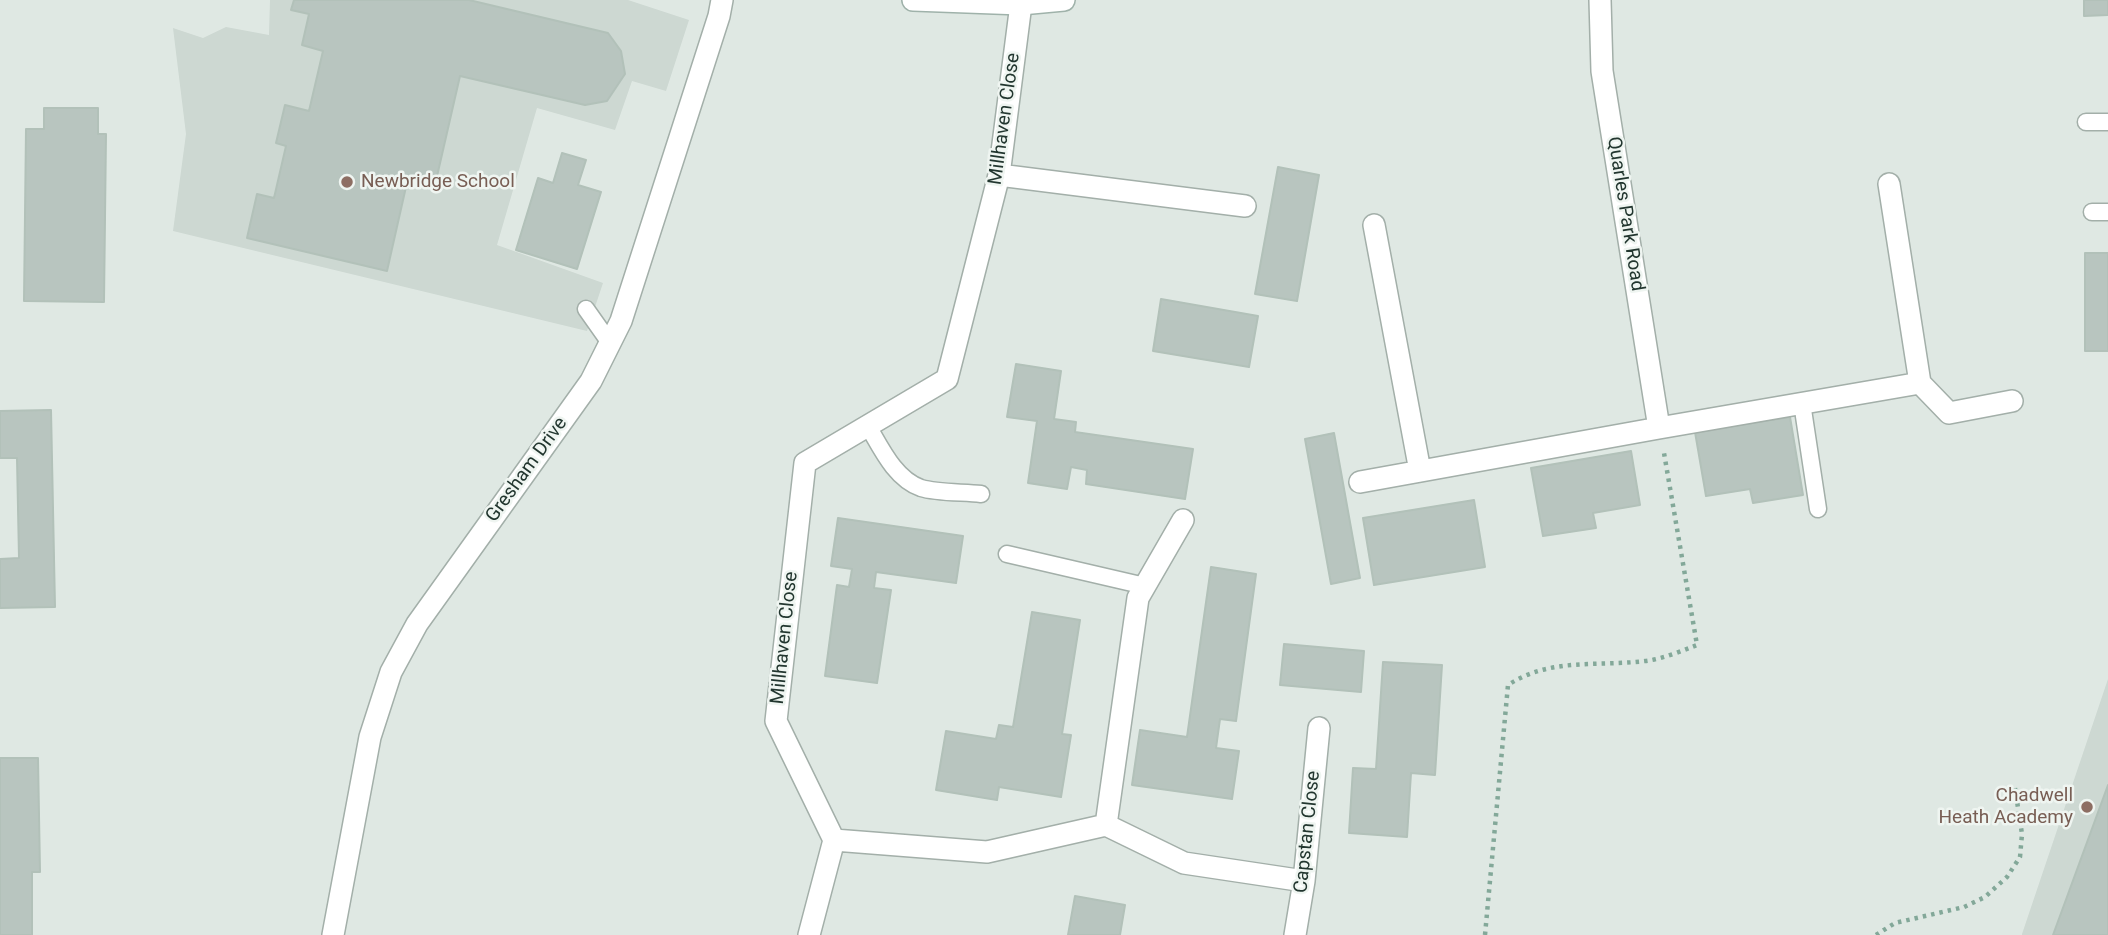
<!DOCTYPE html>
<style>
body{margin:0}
canvas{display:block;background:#dfe8e3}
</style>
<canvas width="2108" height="935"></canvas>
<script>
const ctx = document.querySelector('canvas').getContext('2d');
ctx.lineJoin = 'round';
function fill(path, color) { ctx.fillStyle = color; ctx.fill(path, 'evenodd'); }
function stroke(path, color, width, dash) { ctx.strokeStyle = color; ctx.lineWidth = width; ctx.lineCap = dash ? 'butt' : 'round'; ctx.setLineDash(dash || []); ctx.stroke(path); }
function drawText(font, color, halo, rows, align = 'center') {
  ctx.font = font + ' Roboto,sans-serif'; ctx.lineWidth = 5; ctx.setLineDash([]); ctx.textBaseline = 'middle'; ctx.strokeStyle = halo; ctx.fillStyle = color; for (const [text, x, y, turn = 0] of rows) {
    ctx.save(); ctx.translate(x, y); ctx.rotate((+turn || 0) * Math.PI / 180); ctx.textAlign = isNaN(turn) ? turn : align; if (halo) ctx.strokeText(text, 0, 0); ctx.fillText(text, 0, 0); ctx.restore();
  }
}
const built = new Path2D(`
 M270 0H628L689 20 666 91 632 81 615 130 537 108 497 245 603 283 587 331 173 231 186 134 173 28 203 38 226 27 269 35Z
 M2108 679V935H2022V934Z`);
const building = new Path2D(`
 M294 0H469L608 33 621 51 625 74 607 101 585 105 460 76 435 185 408 178 387 271 247 238 257 194 274 198 286 146 276 143 285 105 309 111 323 51 302 45 309 14 291 10Z
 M2084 0H2108V15L2084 16Z
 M44 108H98V134H106L104 302 24 301 26 129H44Z
 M562 153 586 160 578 185 601 192 577 269 516 250 538 178 553 183Z
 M1278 167 1319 175 1297 301 1255 294Z
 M2085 253H2108V351H2085Z
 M1161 299 1258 316 1249 367 1153 351Z
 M1016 364 1061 371 1054 419 1076 422 1075 432 1193 449 1185 499 1086 484 1087 470 1071 467 1067 489 1028 483 1037 421 1007 417Z
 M51 410 55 607 0 608V559L19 558 17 458H0V411Z
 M1790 417 1803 495 1753 503 1750 489 1706 496 1695 432Z
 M1334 433 1360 578 1331 584 1305 439Z
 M1631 451 1640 505 1593 513 1596 528 1543 536 1531 468Z
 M1474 500 1485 567 1374 585 1363 518Z
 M838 518 963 536 956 583 876 572 874 588 891 590 877 683 825 676 837 585 849 587 852 569 831 566Z
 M1211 567 1256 574 1236 721 1220 719 1216 748 1239 751 1232 799 1132 785 1140 730 1187 737Z
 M1032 612 1080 620 1062 734 1071 735 1061 797 999 787 997 800 936 790 946 731 996 739 999 725 1013 727Z
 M1284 644 1364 651 1361 692 1280 685Z
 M1383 662 1442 665 1435 775 1411 773 1407 837 1349 833 1353 768 1376 769Z
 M0 758H38L40 872H32V935H0Z
 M2108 785V935H2053Z
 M1075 896 1125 905 1120 935H1068Z`);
const path = new Path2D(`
 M1485 935 1508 685C1551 657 1597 667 1645 661 1663 659 1681 651 1697 645L1664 453
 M1876 935 1895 923 1964 907 1985 897 2007 877 2020 857 2022 834 2015 788`);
const lane = new Path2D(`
 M2086 122H2108
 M2092 212H2108
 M586 309 610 343
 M1802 403 1818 509
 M868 426C881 448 895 479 921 488 937 493 964 492 981 494
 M1007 554 1145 586`);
const street = new Path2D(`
 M1600 0 1602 71 1659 428
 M1021 4 999 175 947 379 805 463 776 721 834 840 987 852 1106 825 1138 598 1183 520
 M999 175 1245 206
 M1374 225 1420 471
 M1920 383 1949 413 2012 401
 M1360 482 1659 428 1920 383 1889 184
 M1106 825 1184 863 1304 881
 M333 935 370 737 391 672 417 624 591 381 621 321 719 16 722 0
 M809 935 834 840
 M1295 935 1304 881 1319 728`);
const secondary = new Path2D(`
 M913 0 1021 4 1064 0`);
const markers = [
 [347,182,7,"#8d6e63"],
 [2087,807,7,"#8d6e63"]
];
const streetNames = [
 ["Millhaven Close",1005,119,-82],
 ["Quarles Park Road",1625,214,81],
 ["Gresham Drive",527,470,-54],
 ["Millhaven Close",785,638,-84],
 ["Capstan Close",1308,832,-84]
];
const educationNames = [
 ["Newbridge School",361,182],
 ["Chadwell",2073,796,"right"],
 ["Heath Academy",2073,818,"right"]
];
fill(built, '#cdd8d2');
fill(building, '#b8c5bf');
stroke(building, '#b2c1b9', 2);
stroke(lane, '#a3afa9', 19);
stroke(street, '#a3afa9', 24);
stroke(secondary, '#9fb2aa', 24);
stroke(path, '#83a899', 4.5, [3.5, 5]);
stroke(lane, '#fff', 16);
stroke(street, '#fff', 21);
stroke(secondary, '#fff', 21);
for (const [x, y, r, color] of markers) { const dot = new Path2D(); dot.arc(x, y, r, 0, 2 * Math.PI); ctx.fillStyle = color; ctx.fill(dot); stroke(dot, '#eff5f1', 2.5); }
drawText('19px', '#22362f', '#eff5f1', streetNames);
drawText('19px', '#785e54', '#eff5f1', educationNames, 'left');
</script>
